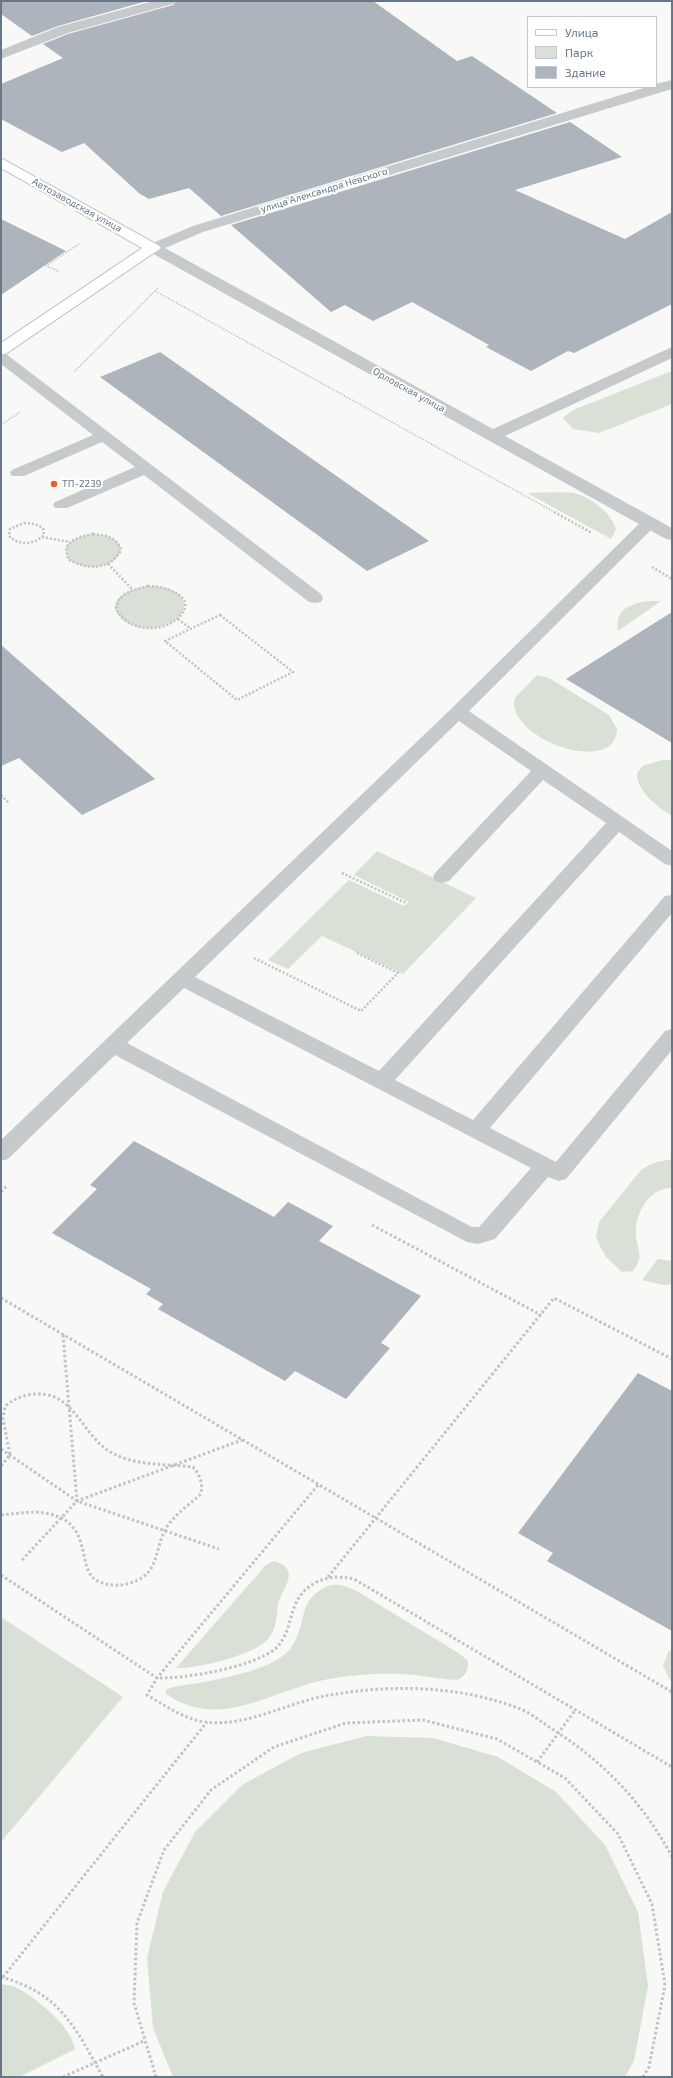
<!DOCTYPE html>
<meta charset="utf-8">
<style>
body{margin:0}
#map{position:relative;width:673px;height:2078px;overflow:hidden;background:#f8f8f6;font-family:"Exo 2",sans-serif}
canvas{display:block}
.frame{position:absolute;inset:0;border:2px solid #677787;pointer-events:none}
.legend{position:absolute;left:527px;top:16px;width:130px;height:72px;box-sizing:border-box;background:#fff;border:1px solid #c2c9cf;margin:0;padding:5px 7px;list-style:none;font-size:12px;color:#677787}
.legend li{display:flex;align-items:center;gap:8px;height:20px}
.legend b{width:20px;border:1px solid #c2c9cf}
</style>
<div id="map">
<canvas width="673" height="2078"></canvas>
<div class="frame"></div>
<ul class="legend">
<li><b style="height:5px;background:#fff"></b>Улица</li>
<li><b style="height:11px;background:#d9e0d6"></b>Парк</li>
<li><b style="height:11px;background:#adb4bb"></b>Здание</li>
</ul>
</div>
<script>
const ctx = document.querySelector('canvas').getContext('2d');
ctx.lineJoin = 'round';
function fill(path, color) { ctx.fillStyle = color; ctx.fill(path, 'evenodd'); }
function stroke(path, color, width, dash) { ctx.strokeStyle = color; ctx.lineWidth = width; ctx.lineCap = dash ? 'butt' : 'round'; ctx.setLineDash(dash || []); ctx.stroke(path); }
function drawText(font, color, halo, rows, align = 'center') {
  ctx.font = font + ' "Exo 2",sans-serif'; ctx.lineWidth = 4; ctx.setLineDash([]); ctx.textBaseline = 'middle'; ctx.strokeStyle = halo; ctx.fillStyle = color; for (const [text, x, y, turn = 0] of rows) {
    ctx.save(); ctx.translate(x, y); ctx.rotate((+turn || 0) * Math.PI / 180); ctx.textAlign = isNaN(turn) ? turn : align; if (halo) ctx.strokeText(text, 0, 0); ctx.fillText(text, 0, 0); ctx.restore();
  }
}
const green = new Path2D(`
 M672 371V404L599 433 573 429 563 418 573 410Z
 M527 493C540 493 567 491 577 494 593 499 611 513 616 529L611 539Z
 M93 534C105 535 119 537 121 550 114 571 83 571 68 559L66 548C71 538 83 536 93 534Z
 M148 586C156 586 163 586 170 589 188 596 189 613 172 622 129 645 82 596 148 586Z
 M647 601H661L618 631C615 609 628 605 647 601Z
 M537 675 549 678 609 715 617 729C616 778 504 738 515 698Z
 M662 760H672V816C657 806 637 792 637 773L643 766Z
 M377 851 476 898 403 974 322 936 288 969 268 960 349 880 404 906 409 902 354 875Z
 M672 1159V1188C649 1187 634 1215 636 1235 636 1243 641 1253 639 1260 638 1264 635 1268 633 1271L622 1272 606 1257 600 1246 596 1237 599 1222 641 1170 653 1163Z
 M658 1259 672 1261V1284L663 1285 642 1280Z
 M274 1561C303 1569 281 1590 278 1605 276 1617 277 1630 267 1640 253 1655 197 1669 176 1668L266 1565Z
 M331 1585H341L355 1590 460 1654 468 1661C468 1671 466 1676 457 1680 437 1679 418 1674 399 1674 376 1673 351 1675 329 1679 273 1689 221 1732 166 1694V1690C176 1685 188 1685 199 1683 224 1678 275 1669 290 1649 309 1624 295 1598 331 1585Z
 M1 1617 123 1697 1 1842Z
 M669 1650 672 1652V1684L663 1666Z
 M366 1736 433 1738 498 1757 556 1792 605 1845 638 1912 648 1986 634 2061 625 2077H173L153 2028 147 1958 163 1892 195 1832 242 1785 301 1753Z
 M1 1984C7 1985 14 1986 19 1989 37 1999 72 2027 75 2049L19 2077 1 2076Z`);
const building = new Path2D(`
 M1 1H147L58 26 32 36 1 14Z
 M176 1H373L457 61 472 56 557 113 221 216 189 188 149 199 140 194 84 143 62 152 1 119V84L63 58 43 44 68 34 173 5Z
 M570 122 622 157 515 190 625 239 672 212V304L574 353 568 351 531 371 486 347 489 345 412 302 373 321 345 305 331 312 231 225Z
 M1 219 66 251 1 295Z
 M160 352 429 541 367 571 100 377Z
 M672 612V743L566 679Z
 M1 645 155 779 82 815 19 758 1 766Z
 M134 1141 274 1217 288 1202 333 1226 319 1241 421 1296 381 1343 390 1348 346 1399 295 1371 285 1381 158 1309 163 1304 146 1294 151 1289 52 1233 97 1189 90 1185Z
 M638 1373 672 1391V1631L547 1561 553 1553 518 1533Z`);
const pathFar2 = new Path2D(`
 M58 271 46 266 79 244
 M155 291 556 513
 M74 372 158 288
 M1 425 20 412`);
const pathFar1 = new Path2D(`
 M554 512 592 533
 M24 523 35 524 43 528 44 535C34 545 19 546 9 536L10 529Z
 M93 534C105 535 117 537 121 550 110 571 86 570 68 559L66 548C72 538 82 536 93 534Z
 M42 537 70 542
 M108 564 132 589
 M652 567 672 579
 M148 586C163 586 200 596 179 617 161 635 126 631 116 608 120 592 133 590 148 586Z
 M220 615 293 672 237 700 165 641Z
 M178 619 191 629
 M1 795 8 802
 M342 873 406 903
 M254 958 361 1011 398 973 355 952
 M5 1188 6 1187`);
const path = new Path2D(`
 M1 1192 6 1187
 M372 1225 541 1315
 M1 1298 672 1692
 M63 1335 77 1501
 M1 1449 77 1501 219 1549
 M1 1466 10 1455 3 1419 5 1406C16 1398 25 1394 39 1394 75 1394 84 1438 112 1453 136 1466 167 1464 193 1467 200 1475 203 1483 201 1494 190 1504 177 1513 168 1525 153 1547 162 1574 130 1583 121 1586 109 1586 100 1582 74 1573 96 1525 50 1514 34 1510 17 1514 1 1515
 M318 1485 157 1678 147 1695C162 1704 176 1713 192 1719 236 1733 282 1704 325 1696 388 1684 457 1685 518 1708 529 1712 539 1720 549 1727 602 1760 643 1802 672 1857
 M22 1560 77 1501 242 1440
 M1 1575 157 1678C185 1679 253 1667 275 1649 296 1630 285 1599 315 1583 327 1576 340 1576 354 1579L672 1767
 M328 1577 554 1298 672 1359
 M537 1762 576 1709
 M1 1977C60 1993 75 2027 103 2077
 M3 1977 207 1722
 M63 2077 144 2041
 M156 2077 134 2003 137 1923 164 1850 211 1790 274 1747 346 1723 423 1720 497 1739 565 1778 618 1834 652 1904 665 1985 649 2067 643 2077`);
const lane = new Path2D(`
 M1 353 6 354 321 594 323 598 321 602 315 603 309 602 144 475 67 508H55L53 505 55 502 135 467 102 442 24 476H12L10 473 12 470 93 435 1 364Z
 M650 517 656 519 658 522 656 525 469 711 672 851V866L665 864 619 832 395 1080 473 1120 665 896 672 895V913L490 1128 556 1162 665 1031 672 1029V1050L566 1179 559 1181 548 1177 495 1239 478 1244 467 1242 115 1055 8 1159 1 1161V1140L452 708 644 519ZM459 721 531 771 435 873 433 877 435 881 442 883 449 881 543 780 606 823 379 1071 195 977ZM184 988 531 1168 479 1227H472L127 1043Z`);
const street = new Path2D(`
 M153 1H175L173 4 68 33 1 59V50L58 27Z
 M672 80V89L203 232 165 248 493 429 672 347V358L505 436 672 528V540L666 539 148 251 145 248 148 245 193 226 647 87H656V84Z`);
const secondary = new Path2D(`
 M1 158 158 245 161 248 7 353 1 355V343L142 248 1 168Z`);
const markers = [
 [54,484,4,"#e65e28"]
];
const farStreetnames = [
 ["улица Александра Невского",324,190,-17],
 ["Автозаводская улица",77,205,29],
 ["Орловская улица",409,390,29]
];
const farPoinames = [
 ["ТП-2239",62,484]
];
fill(green, '#d9e0d6');
fill(building, '#adb4bb');
stroke(secondary, '#b8bdc2', 2);
stroke(pathFar2, '#c0c2c4', 1.5, [1.5, 1.5]);
stroke(pathFar1, '#c0c2c4', 2.5, [2, 2]);
stroke(path, '#c0c2c4', 3, [2.5, 2.5]);
fill(lane, '#c6cacd');
fill(street, '#c6cacd');
fill(secondary, '#fff');
for (const [x, y, r, color] of markers) { const dot = new Path2D(); dot.arc(x, y, r, 0, 2 * Math.PI); ctx.fillStyle = color; ctx.fill(dot); stroke(dot, '#fff', 1.5); }
drawText('10px', '#677787', '#fff', farStreetnames);
drawText('10px', '#677787', '#fff', farPoinames, 'left');
</script>
